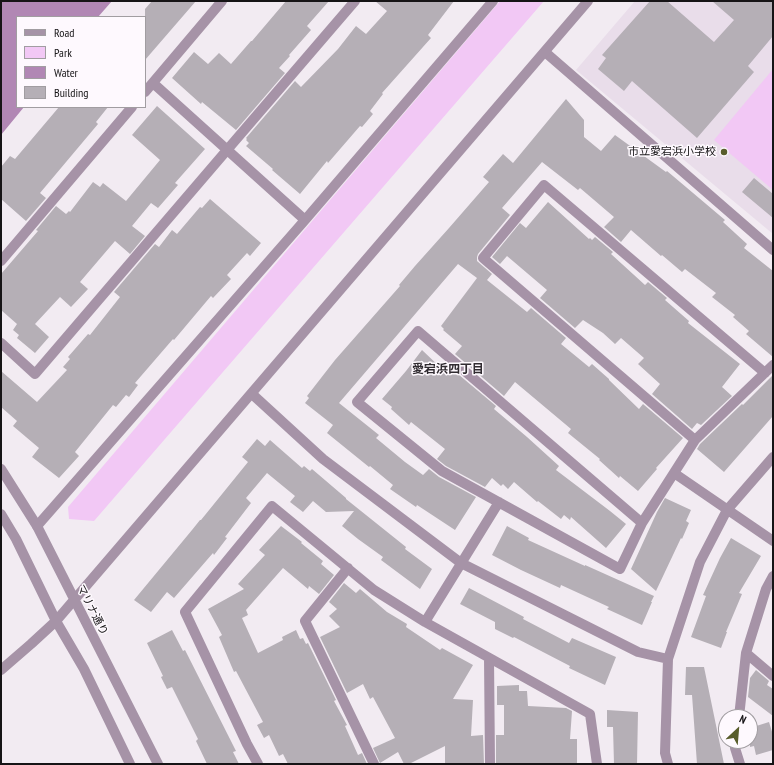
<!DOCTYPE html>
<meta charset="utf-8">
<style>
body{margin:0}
#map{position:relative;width:774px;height:765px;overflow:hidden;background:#f2ebf2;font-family:"PT Sans Narrow",sans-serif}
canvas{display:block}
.frame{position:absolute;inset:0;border:2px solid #161416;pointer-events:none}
.legend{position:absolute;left:16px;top:16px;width:130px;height:92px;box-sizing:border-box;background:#fef9fe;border:1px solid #a19da1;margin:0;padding:5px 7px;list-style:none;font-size:12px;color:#161416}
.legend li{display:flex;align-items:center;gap:8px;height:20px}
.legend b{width:20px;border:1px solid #a19da1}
.north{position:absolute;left:718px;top:709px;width:40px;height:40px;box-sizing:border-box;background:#fef9fe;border:1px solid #a19da1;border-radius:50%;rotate:26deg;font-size:11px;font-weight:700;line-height:16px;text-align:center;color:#161416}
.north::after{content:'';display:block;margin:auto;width:14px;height:18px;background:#585d2b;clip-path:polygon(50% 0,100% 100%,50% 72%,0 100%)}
</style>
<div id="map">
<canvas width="774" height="765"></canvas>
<div class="frame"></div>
<ul class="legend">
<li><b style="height:5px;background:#a693a7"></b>Road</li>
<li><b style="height:11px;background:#f2c8f5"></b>Park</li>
<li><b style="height:11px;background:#b187b4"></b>Water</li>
<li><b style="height:11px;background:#b5afb6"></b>Building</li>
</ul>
<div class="north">N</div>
</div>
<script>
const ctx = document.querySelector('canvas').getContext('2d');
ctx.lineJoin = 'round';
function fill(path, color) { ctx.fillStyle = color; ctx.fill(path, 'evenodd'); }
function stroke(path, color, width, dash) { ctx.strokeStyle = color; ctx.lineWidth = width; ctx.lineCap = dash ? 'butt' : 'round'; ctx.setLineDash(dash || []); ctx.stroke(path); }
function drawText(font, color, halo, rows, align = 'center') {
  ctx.font = font + ' "PT Sans Narrow","Noto Sans JP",sans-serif'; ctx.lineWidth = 3; ctx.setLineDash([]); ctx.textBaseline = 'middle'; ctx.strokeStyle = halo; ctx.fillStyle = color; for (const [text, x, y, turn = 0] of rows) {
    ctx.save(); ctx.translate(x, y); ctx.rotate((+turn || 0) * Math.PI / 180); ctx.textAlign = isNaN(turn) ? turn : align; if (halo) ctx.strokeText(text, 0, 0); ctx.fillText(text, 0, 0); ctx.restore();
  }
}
const built = new Path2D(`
 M635 1H773V234L576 70Z`);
const green = new Path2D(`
 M500 1H544L94 521 69 519 68 507Z
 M773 69V190L714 140Z`);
const water = new Path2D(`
 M1 1H112L98 17H17V107H24L1 135Z`);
const building = new Path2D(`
 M152 1H196L145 60V9Z
 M286 1H329L307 26 311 30 289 55 290 56 279 68 285 73 236 130 202 102 201 104 172 78 194 52 208 64 219 53 231 64 251 41H252Z
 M375 1H454L428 35 431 38 382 93 383 94 370 111 373 114 362 127 360 126 328 163 327 161 300 194 272 170 273 169 246 146 249 143 246 140 247 139 246 138 295 81 301 87 338 49 356 26 366 34 387 11Z
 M650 1H667L714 42 734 20 712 1H773V36L748 66 754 72 697 138 632 81 624 91 598 69 606 58 602 55Z
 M566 99 584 120V137L601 151 615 135 666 172 667 171 725 220 723 222 747 244 744 248 773 271V357L746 334 749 331 733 317 735 315 712 297 716 293 685 269 682 272 662 255 661 256 631 230 621 242 604 227 614 217 580 188 578 190 542 162 502 208 510 215 478 254 477 257V261L492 274 487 280 527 312 531 308 566 338 561 344 589 367 592 364 609 379V380L639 409 643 404 683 438 656 468 657 469 638 491 620 476 619 478 599 460 600 459 568 433 571 429 515 382 504 396 455 354 462 346 443 330 444 329 441 326 477 278 458 264 339 403 379 435 376 438 405 462 423 475 429 469 439 477 476 497 455 530 417 505 416 507 390 489 393 485 370 466 369 467 327 433 333 425 305 403 309 398 307 396 335 360 400 286 399 285 415 266 449 228 489 182 483 177 503 154 513 163Z
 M157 106 205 149 175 183 178 185 158 208 151 203 132 226 145 236 130 254 115 241 80 282 88 289 71 307 60 297 35 324 49 337 35 353 17 338 19 335 13 330 17 324 1 310V274L38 231 36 230 56 206 66 214 69 211 70 212 93 182 100 187 103 183 126 201 160 160 132 135Z
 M59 107H108L96 122 98 124 40 193 46 198 26 221 1 199V167L10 156 15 159Z
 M754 178 773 194V218L742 192Z
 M210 199 261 243 250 256 247 253 227 275 231 279 213 298 211 296 174 340 173 339 135 383 138 385 129 397 126 395 116 407 113 405 75 452 79 456 59 478 32 457 39 448 13 426 17 421 1 407V371L37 402 67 370 63 367 70 359 68 357 88 334 90 335 120 297 114 292 155 244 159 247 172 230 177 234 200 207 202 208Z
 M548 202 589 239 590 238 592 240 595 237 613 252 611 254 645 285 648 282 667 298 665 300 689 321 688 323 740 364 722 387 732 396 701 425 697 423 692 429 652 394 660 384 638 364 644 358 621 338 615 344 603 333 583 320 575 328 540 298 547 290 507 256 500 264 492 257 520 223 526 228Z
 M422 350 442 369 446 364 496 406 494 409 527 437 559 466 556 470 610 511 626 524 606 548 571 517 570 520 564 515 561 519 538 501 537 502 514 482 508 489 503 484 501 486 492 478 485 487 446 466 437 459 445 449 411 422 409 425 391 409 392 407 382 399 406 371Z
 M773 375V416L724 472 697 449 700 444 742 404 743 405Z
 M257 439 265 446 270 440 302 468 304 466 310 471 312 469 346 498V499L406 547 405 549 432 569 420 589 381 560 383 557 358 539 342 526 354 511 326 512 313 501 303 512 290 502 295 496 267 473 246 498 251 503 225 537 227 538 214 555 213 553 174 598 167 592 151 612 134 600 192 530 200 520H201L248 462 242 457Z
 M665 498 691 510 686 521 689 523 682 539 681 538 656 591 631 569 657 512Z
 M281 526 302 542 301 543 323 561 321 564 334 575 319 594 309 586 308 589 283 568 246 610 248 615 242 618 258 653 283 640 282 637 296 630 300 639 303 638 306 644 308 643 336 700 334 701 347 725 345 726 358 755 362 753 367 764H288L283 754 279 756 269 735 264 738 257 725 263 722 236 671 234 672 219 637 222 635 208 609 244 589 238 584 265 555 259 550Z
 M507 526 529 538 528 540 585 566V565L654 596 651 602H652L642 625 607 609 609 607 561 585 560 588 521 570 492 555Z
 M731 538 761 556 739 593 742 594 726 632H727L721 648 691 637 706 596 703 595 720 558Z
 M344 583 356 593 360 589 387 612 407 624 406 627 440 650 442 648 473 665 453 699 473 700 471 736 483 735 484 764H445V746L409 764H404L398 752 380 763 373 748 395 738 373 697 370 699 363 684 347 693 320 637 340 627 329 616 337 609 329 602Z
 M469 588 524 617 523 619 569 643 572 638 616 657 605 685 569 668 570 666 514 637 513 638 495 629V622L460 604Z
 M172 630 183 651 185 650 236 751 233 752 239 764H207L196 741 198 739 172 687 167 689 161 677 163 676 147 643Z
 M686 667H704L724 764H697L692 695H685Z
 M756 670 769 681 767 685 773 689V716L748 697 750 678Z
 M519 685V691H527L528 706 566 708 572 711 570 739H577V764H496V735H504V705H497V686Z
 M607 710 638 712 637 764H614L613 727H607Z
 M769 722 773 735V750L756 755 754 746 750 747V728Z`);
const minor = new Path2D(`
 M545 52 773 250
 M153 83 305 220
 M145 92 222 1
 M1 261 132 107
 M418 331 642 523 620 569 442 471 357 402Z
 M1 343 35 374 227 150 355 1
 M252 394 323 459 461 563 638 652 668 659
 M695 440 483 258 544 185 765 373
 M674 473 773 541
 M642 523 695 440 773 365
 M37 526 305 220 493 1
 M348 568 305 621 374 764
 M425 622 499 502
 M746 653 773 676
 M489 658 490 764
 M739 717 746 653 766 589 773 576
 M736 741 735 748 740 764
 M258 764 247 744 185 612 272 506 374 590 425 622 590 714 597 764
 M668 764 665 753 668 659 700 562 727 510 773 457`);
const tertiary = new Path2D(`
 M1 469 37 526 158 764
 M1 514 16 539 56 621 84 669 130 764
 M1 670 31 644 56 621 588 1`);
const markers = [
 [724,152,4,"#585d2b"]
];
const poiNames = [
 ["市立愛宕浜小学校",716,152]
];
const streetNames = [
 ["マリナ通り",92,610,63]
];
const neighbourhoodNames = [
 ["愛宕浜四丁目",448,370]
];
fill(built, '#e9ddea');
fill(green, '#f2c8f5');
fill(water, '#b187b4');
fill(building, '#b5afb6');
stroke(minor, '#a693a7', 10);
stroke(tertiary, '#a693a7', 10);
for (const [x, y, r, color] of markers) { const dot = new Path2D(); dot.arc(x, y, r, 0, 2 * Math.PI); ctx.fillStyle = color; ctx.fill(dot); stroke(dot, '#fef9fe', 1.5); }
drawText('11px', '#161416', '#fef9fe', poiNames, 'right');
drawText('11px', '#161416', '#fef9fe', streetNames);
drawText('bold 12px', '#312c31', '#fef9fe', neighbourhoodNames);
</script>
